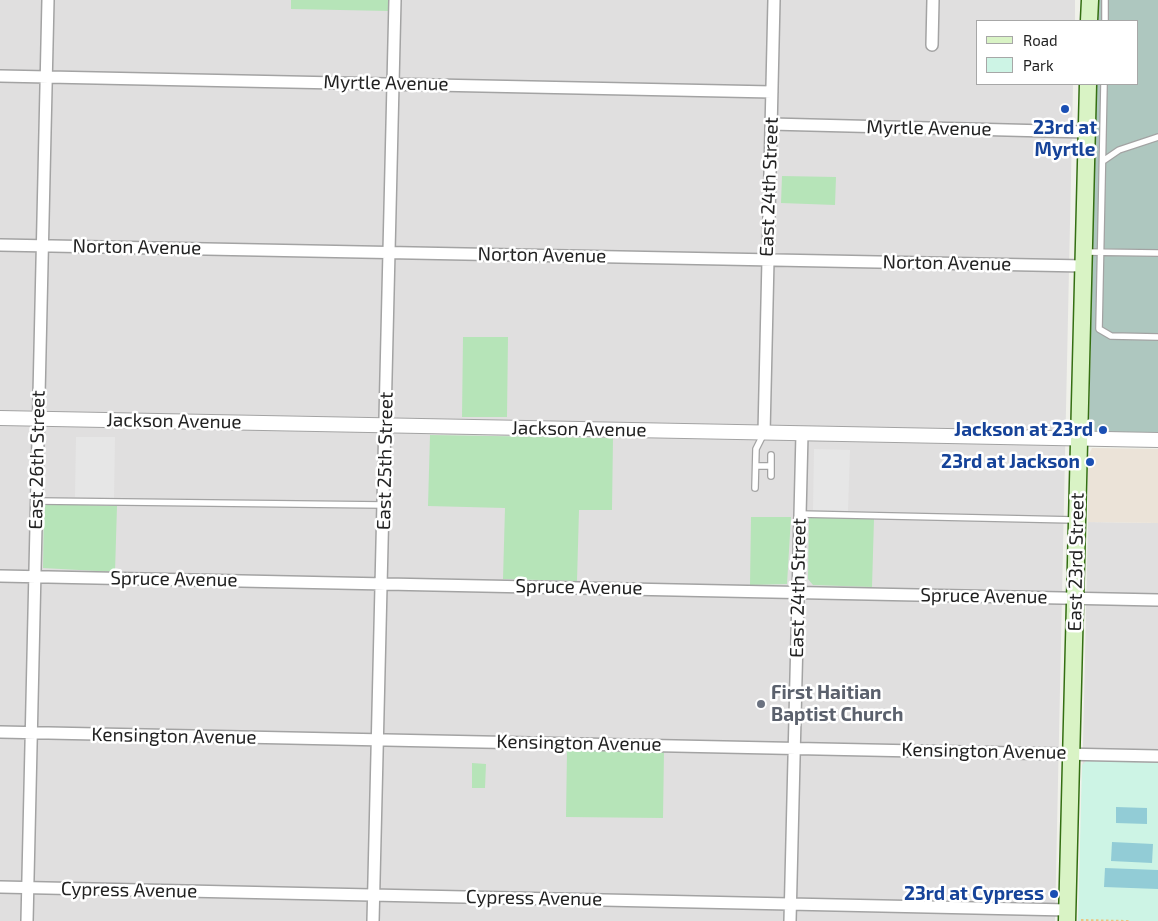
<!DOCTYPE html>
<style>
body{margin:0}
#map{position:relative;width:1158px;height:921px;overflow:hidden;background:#f0f1ea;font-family:"Exo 2",sans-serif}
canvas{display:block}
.legend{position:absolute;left:976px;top:20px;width:162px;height:65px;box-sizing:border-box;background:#fff;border:1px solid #a7a7a7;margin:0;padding:6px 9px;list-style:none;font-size:15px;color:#222}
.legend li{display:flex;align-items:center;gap:10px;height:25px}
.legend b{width:25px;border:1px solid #a7a7a7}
</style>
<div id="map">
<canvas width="1158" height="921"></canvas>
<ul class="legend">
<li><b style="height:6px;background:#d9f3c5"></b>Road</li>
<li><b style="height:14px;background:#cdf4e5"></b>Park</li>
</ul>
</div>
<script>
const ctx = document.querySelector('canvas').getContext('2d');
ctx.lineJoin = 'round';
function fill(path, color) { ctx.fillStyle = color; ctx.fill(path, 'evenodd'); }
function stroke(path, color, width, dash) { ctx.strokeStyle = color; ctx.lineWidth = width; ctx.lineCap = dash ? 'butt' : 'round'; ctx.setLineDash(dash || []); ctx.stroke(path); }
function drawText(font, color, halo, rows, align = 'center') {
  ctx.font = font + ' "Exo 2",sans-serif'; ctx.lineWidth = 5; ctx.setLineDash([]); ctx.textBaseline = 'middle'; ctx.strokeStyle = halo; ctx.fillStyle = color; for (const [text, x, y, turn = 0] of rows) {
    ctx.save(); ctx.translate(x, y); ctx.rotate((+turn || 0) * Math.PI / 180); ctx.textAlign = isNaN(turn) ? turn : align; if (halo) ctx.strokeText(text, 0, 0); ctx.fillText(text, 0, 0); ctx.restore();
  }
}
const residential = new Path2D(`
 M0 0H1075V21H977V84H1073L1055 921H0Z
 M1088 522 1158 523V921H1079Z`);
const commercial = new Path2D(`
 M1092 448 1158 449V523L1088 522V456Z`);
const grass = new Path2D(`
 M291 0H389V11L291 9Z
 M782 176 836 177 835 205 781 203Z
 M463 337H508L507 417H462Z
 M430 435 613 438 612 510H579L577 581 503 579 505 508 428 506Z
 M44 504 117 506 115 572 43 568Z
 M751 517H791L787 584 750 585Z
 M809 517 874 519 872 587 813 585 808 579Z
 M567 750 664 751 663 818 566 817Z
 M472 763 486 764 485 788H472Z`);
const cemetery = new Path2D(`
 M1098 0H1158V433L1093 432 1089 427 1096 84H1137V21H1098Z`);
const park = new Path2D(`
 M1086 761 1158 763V921H1078L1082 765Z`);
const pitch = new Path2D(`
 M1116 807 1147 808V824L1116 823Z
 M1112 842 1153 844 1152 863 1111 861Z
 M1105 868 1158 870V889L1104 887Z`);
const parking = new Path2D(`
 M76 437H115L114 498 75 497Z
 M814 449 850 450 848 511 813 510Z`);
const path = new Path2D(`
 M1081 920 1129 921`);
const service = new Path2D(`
 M1105 21V0
 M1104 84 1099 329 1111 336 1158 337
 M1103 161 1119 150 1158 137
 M1086 252 1158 253
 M756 466H771
 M771 476V455
 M755 488 756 449 764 433
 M37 501 384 505
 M799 514 1075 520`);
const minor = new Path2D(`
 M932 45 933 0
 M0 76 772 92
 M771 124 1086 132
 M0 245 1084 266
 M764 433 774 0
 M0 576 1158 600
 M0 732 1158 756
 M0 887 1068 910
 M27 921 48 0
 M373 921 395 0
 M790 921 802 434`);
const tertiary = new Path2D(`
 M0 418 1158 440`);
const secondary = new Path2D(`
 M1089 21 1090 0
 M1067 921 1088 84`);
const markers = [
 [1065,109,5,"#1a4fb4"],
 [1103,430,5,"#1a4fb4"],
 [1090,462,5,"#1a4fb4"],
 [761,704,5,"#6b7280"],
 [1054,894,5,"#1a4fb4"]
];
const streetNames = [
 ["Myrtle Avenue",386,83,1],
 ["Myrtle Avenue",929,128,1],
 ["East 24th Street",769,187,-88],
 ["Norton Avenue",137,247,1],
 ["Norton Avenue",542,255,1],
 ["Norton Avenue",947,263,1],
 ["Jackson Avenue",174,421,1],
 ["Jackson Avenue",579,429,1],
 ["East 26th Street",37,460,-89],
 ["East 25th Street",385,461,-89],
 ["East 23rd Street",1076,562,-89],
 ["Spruce Avenue",174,579,1],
 ["Spruce Avenue",579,587,1],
 ["East 24th Street",798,588,-89],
 ["Spruce Avenue",984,596,1],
 ["Kensington Avenue",174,736,1],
 ["Kensington Avenue",579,743,1],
 ["Kensington Avenue",984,751,1],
 ["Cypress Avenue",129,890,1],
 ["Cypress Avenue",534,898,1]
];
const transitNames = [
 ["23rd at",1065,128,"center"],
 ["Myrtle",1065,150,"center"],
 ["Jackson at 23rd",1093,430],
 ["23rd at Jackson",1080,462],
 ["23rd at Cypress",1044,894]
];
const worshipNames = [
 ["First Haitian",771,693],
 ["Baptist Church",771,715]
];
fill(residential, '#e0dfdf');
fill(commercial, '#ebe3d8');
fill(grass, '#b6e4b8');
fill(cemetery, '#aec7bf');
fill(park, '#cdf4e5');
fill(pitch, '#92ccd6');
fill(parking, '#e6e6e6');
stroke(service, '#a3a3a3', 8);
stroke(minor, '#a3a3a3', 14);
stroke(tertiary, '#a3a3a3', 16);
stroke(secondary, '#346f12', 19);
stroke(path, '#ebc481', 2, [2.5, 2.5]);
stroke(service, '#fff', 5.5);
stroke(minor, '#fff', 11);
stroke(tertiary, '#fff', 14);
stroke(secondary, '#d9f3c5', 16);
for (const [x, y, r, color] of markers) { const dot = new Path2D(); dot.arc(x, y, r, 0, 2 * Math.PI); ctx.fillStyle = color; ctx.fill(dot); stroke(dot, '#fff', 2); }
drawText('19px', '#222', '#fff', streetNames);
drawText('bold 19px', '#164399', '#fff', transitNames, 'right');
drawText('bold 19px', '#5b616d', '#fff', worshipNames, 'left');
</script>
